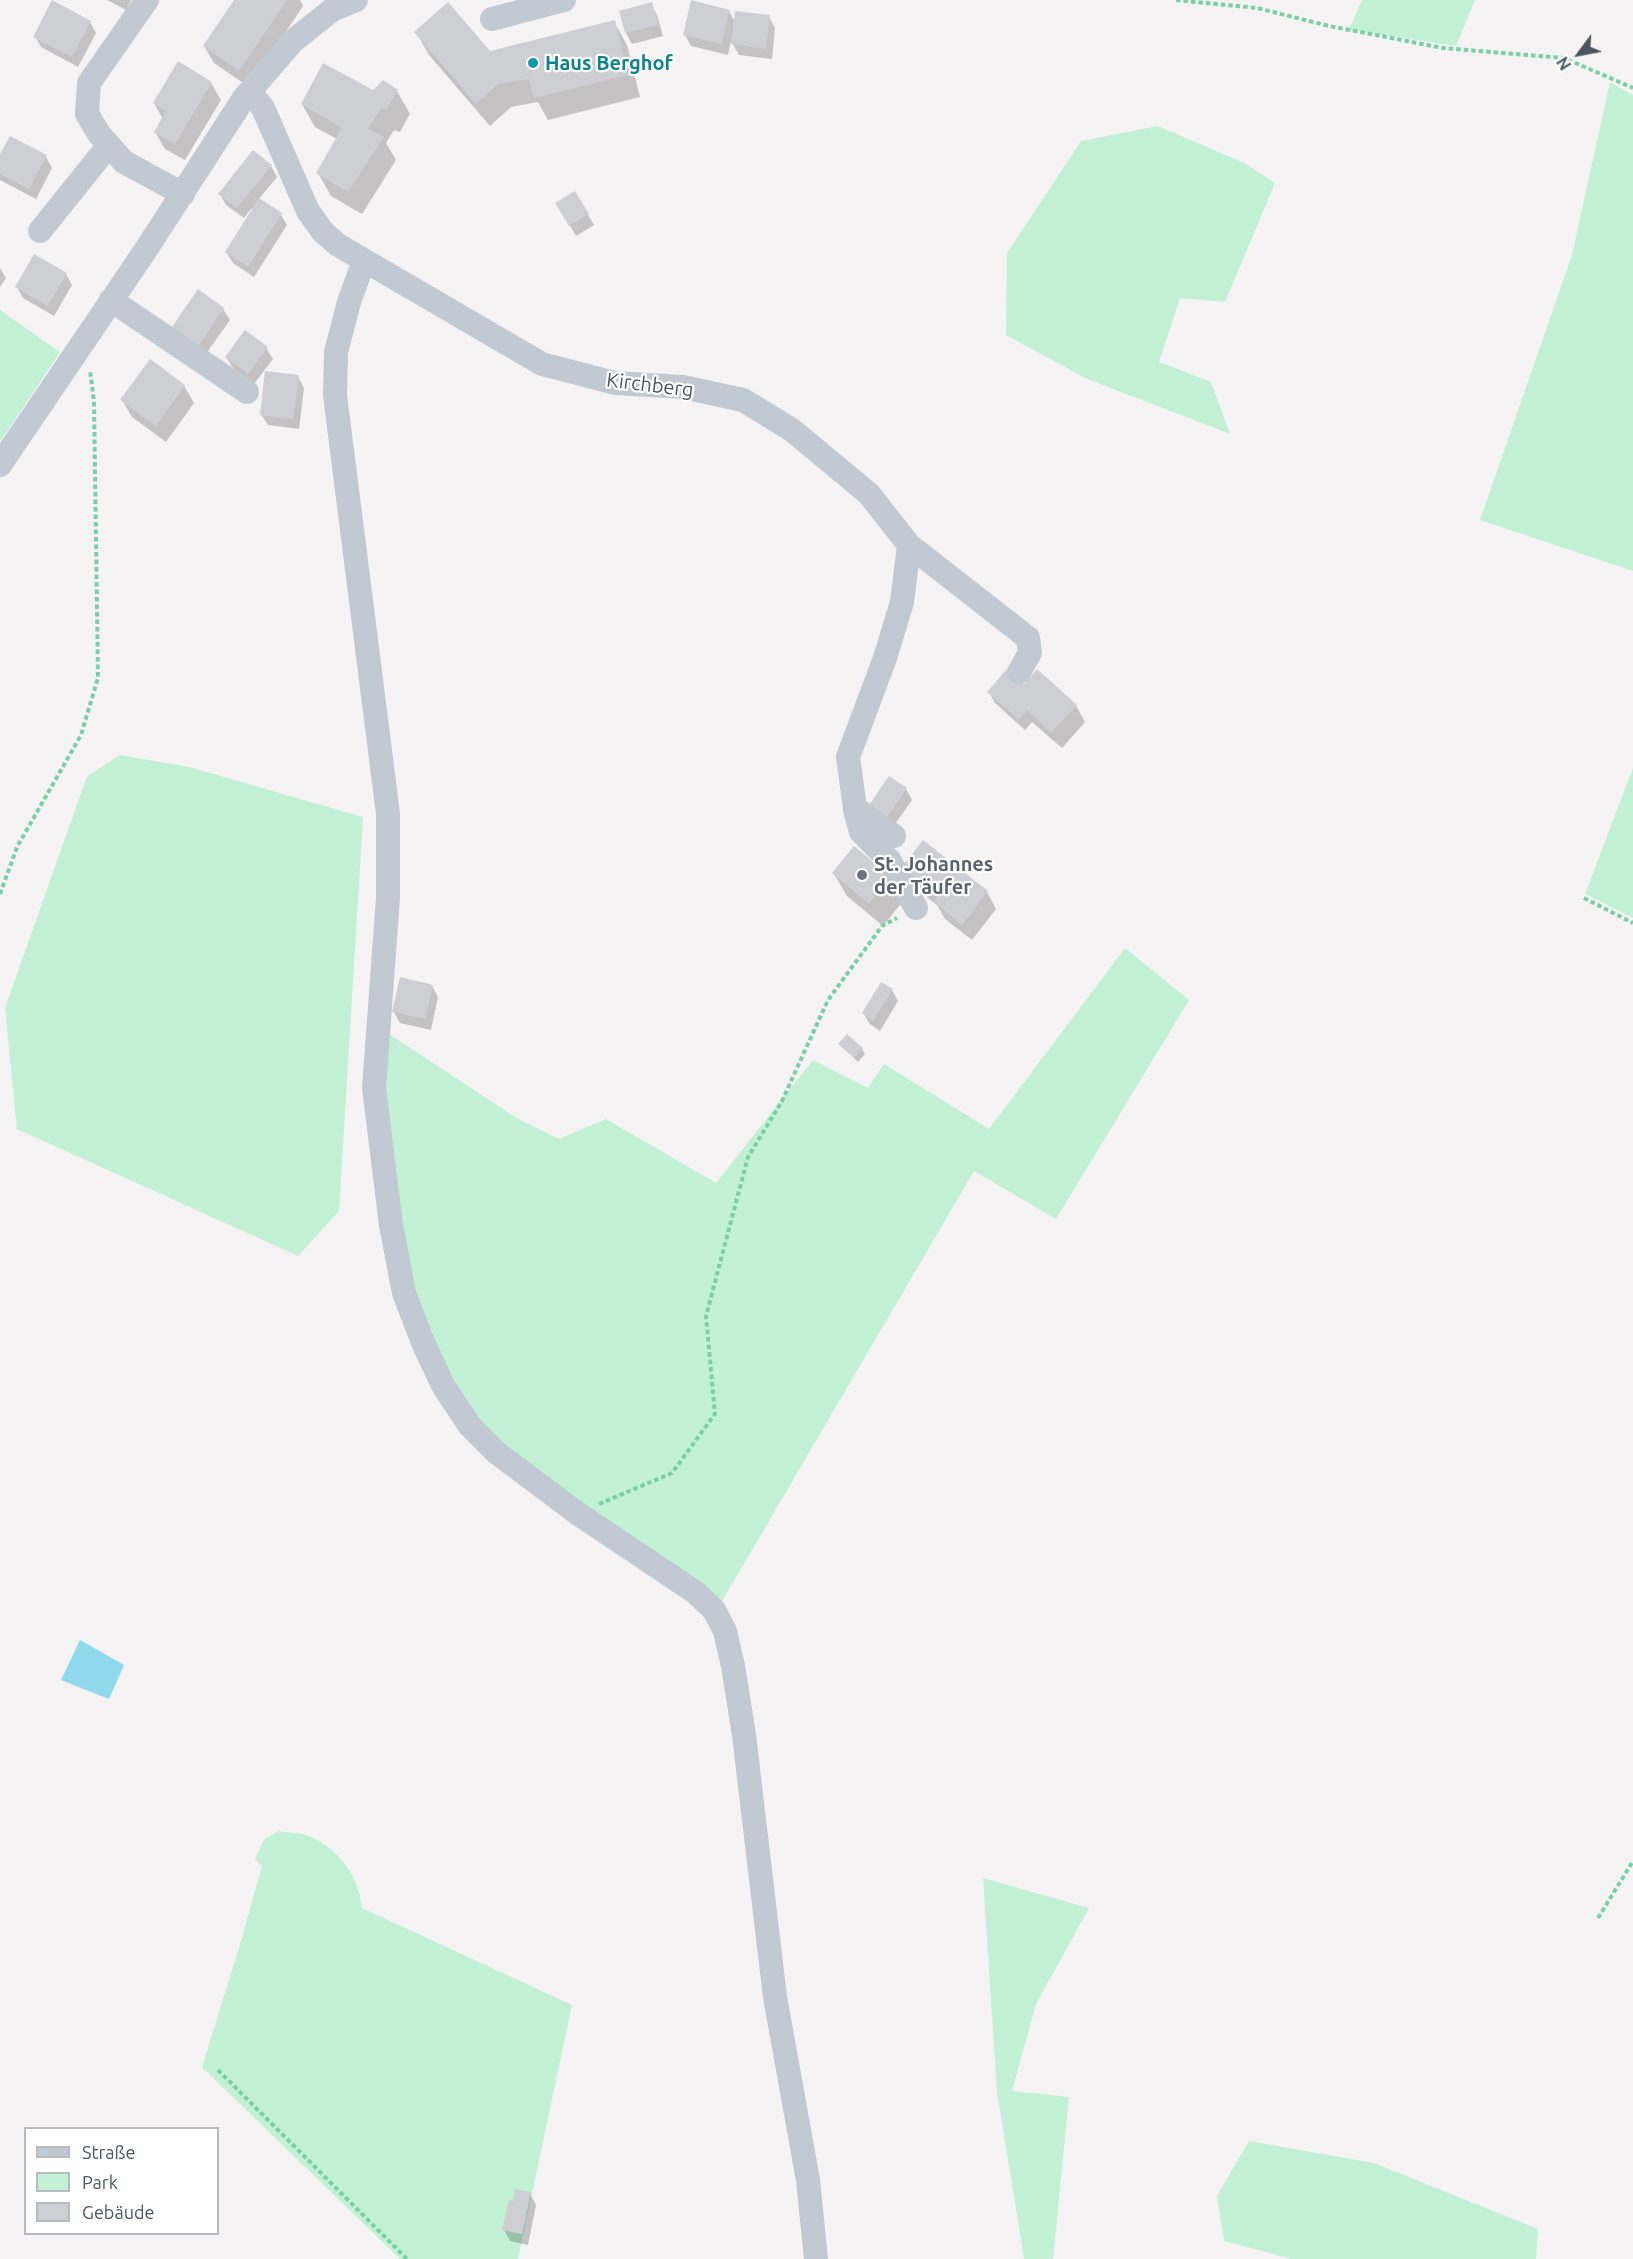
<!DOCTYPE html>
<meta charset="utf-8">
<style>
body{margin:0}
#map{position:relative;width:1633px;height:2259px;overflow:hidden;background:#f5f3f3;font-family:Ubuntu,sans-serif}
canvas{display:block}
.legend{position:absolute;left:24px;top:2127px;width:195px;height:108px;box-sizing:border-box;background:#fff;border:2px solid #b7bbc0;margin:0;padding:8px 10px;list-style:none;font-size:18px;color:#4a5661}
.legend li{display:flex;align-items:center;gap:12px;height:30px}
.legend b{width:30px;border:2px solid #b7bbc0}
.north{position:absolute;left:1549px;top:24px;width:60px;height:60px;-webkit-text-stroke:4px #fff;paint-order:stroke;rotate:238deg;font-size:16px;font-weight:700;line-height:24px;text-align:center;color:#4a5661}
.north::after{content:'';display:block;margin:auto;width:21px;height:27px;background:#4a5661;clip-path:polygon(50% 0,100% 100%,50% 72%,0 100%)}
</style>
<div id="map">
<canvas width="1633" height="2259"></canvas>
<ul class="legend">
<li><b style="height:8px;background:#c1cad2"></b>Straße</li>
<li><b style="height:16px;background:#c3f1d5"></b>Park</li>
<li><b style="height:16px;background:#cdcfd5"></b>Gebäude</li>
</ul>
<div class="north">N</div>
</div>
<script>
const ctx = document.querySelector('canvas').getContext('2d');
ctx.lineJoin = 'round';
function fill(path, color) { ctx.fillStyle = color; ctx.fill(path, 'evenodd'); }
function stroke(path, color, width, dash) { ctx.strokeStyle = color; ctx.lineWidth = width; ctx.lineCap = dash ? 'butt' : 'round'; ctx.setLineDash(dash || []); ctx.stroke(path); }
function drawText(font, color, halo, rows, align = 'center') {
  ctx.font = font + ' Ubuntu,sans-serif'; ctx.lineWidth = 4.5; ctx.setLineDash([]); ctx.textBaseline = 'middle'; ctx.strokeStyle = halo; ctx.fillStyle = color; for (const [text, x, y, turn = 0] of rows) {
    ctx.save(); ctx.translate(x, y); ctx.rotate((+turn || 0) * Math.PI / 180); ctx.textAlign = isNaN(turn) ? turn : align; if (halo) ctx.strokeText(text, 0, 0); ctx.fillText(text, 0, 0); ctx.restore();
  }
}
const green = new Path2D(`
 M1362 0H1475L1456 46 1349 30Z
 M1610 82 1633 95V571L1480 520 1572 255Z
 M1158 126 1244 163 1275 183 1225 302 1180 298 1159 362 1211 382 1230 434 1085 378 1006 335 1007 253 1081 141Z
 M0 310 60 352 0 442Z
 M120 755 189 767 363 817 339 1211 298 1256 17 1129 5 1008 87 776Z
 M1633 768V918L1585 894Z
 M1125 948 1189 1000 1056 1219 974 1171 718 1608 500 1450 427 1344 385 1157 383 1030 518 1119 559 1139 606 1119 716 1183 813 1060 868 1088 884 1064 989 1129Z
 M278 1831C288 1833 302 1832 311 1837 340 1850 359 1877 362 1908L572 2005 518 2259H400L202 2067 239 1948 262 1866 255 1859 264 1840Z
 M983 1878 1089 1908 1036 2004 1012 2091 1069 2097 1053 2259H1024L997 2091Z
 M1249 2141 1374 2163 1538 2229 1536 2259H1292L1224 2241 1217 2196Z`);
const water = new Path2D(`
 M80 1640 124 1665 109 1699 61 1680Z`);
const shadow = new Path2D(`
 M107 0H131L126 10Z
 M236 0H300L303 6 249 87 214 63 204 46Z
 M651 4 657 15 663 36 632 44 626 33Z
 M729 11 735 22 769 17 775 28 772 59 739 55 731 41 728 55 691 46 685 35Z
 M90 22 96 33 78 67 41 47 35 36Z
 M614 22 627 45 640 97 548 120 538 102 511 107 490 126 429 55 416 32 489 53Z
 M211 83 221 100 185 160 165 149 155 132 163 119 154 103Z
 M397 91 410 114 400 132 394 130 386 143 396 160 362 214 331 196 318 173 337 139 315 127 302 104 373 92Z
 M46 157 52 168 36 199 0 180V158Z
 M271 166 277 177 258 200 281 215 287 225 254 277 233 263 226 252 254 209 252 208 244 218 226 205 220 194Z
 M575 193 594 225 576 236 557 203Z
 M0 268 6 278 0 287Z
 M66 274 72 285 54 316 23 298 17 287Z
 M223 309 230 320 203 358 178 341Z
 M266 348 273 359 254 384 233 368 226 357Z
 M298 377 304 388 299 429 268 425 261 414Z
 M184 386 194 403 166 442 132 417 122 400Z
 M1023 685 1076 706 1085 722 1062 748 1032 722 1025 730 995 703 989 692Z
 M906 789 912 800 893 827 877 816Z
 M903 868 987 892 996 909 972 940 945 919 937 905 912 885Z
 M834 874 890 878 903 901 883 926 847 896Z
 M432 986 438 997 431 1030 400 1023 394 1012Z
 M892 990 898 1001 880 1031 870 1024 863 1013Z
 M840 1044 862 1049 865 1054 858 1062Z
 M530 2194 536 2205 528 2245 510 2241 504 2230 514 2202Z`);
const building = new Path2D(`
 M52 0 91 21 72 57 33 37Z
 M234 0H287L239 71 203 46Z
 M691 0 730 10 722 44 683 35Z
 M448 2 490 51 615 20 628 75 534 98 529 79 498 84 476 104 414 32Z
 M652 2 658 25 625 33 619 11Z
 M735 11 770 15 766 49 731 44Z
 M178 61 212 82 175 144 154 132 166 111 153 103Z
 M323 63 373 90 383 80 398 90 386 110 381 108 368 129 384 137 348 192 316 173 342 128 301 104Z
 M10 136 47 155 29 189 0 174V154Z
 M253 150 272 165 237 208 218 194Z
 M575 191 589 214 569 226 555 203Z
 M259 198 282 213 248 267 225 252Z
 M34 254 67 273 48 306 15 287Z
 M198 289 224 308 197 348 170 330Z
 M245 330 268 347 248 374 225 357Z
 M150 359 185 385 156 426 120 400Z
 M265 371 299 375 293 419 260 415Z
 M1007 669 1024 684 1037 669 1077 705 1051 733 1027 710 1019 720 987 692Z
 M889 776 907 788 887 817 869 805Z
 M923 840 988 891 962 925 934 902 937 897 901 868Z
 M854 846 891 877 869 904 832 873Z
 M400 977 433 985 425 1019 392 1012Z
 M881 982 893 989 873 1021 862 1013Z
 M847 1034 863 1048 854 1058 838 1044Z
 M515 2189 531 2192 522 2234 502 2230 509 2200 513 2201Z`);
const path = new Path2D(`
 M1176 0 1257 8 1329 26 1443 48 1564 58 1633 88
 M0 894 17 847 81 735 98 678 94 402 90 370
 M1584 898 1633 923
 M599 1504 672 1473 715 1414 706 1316 748 1157 782 1101 828 1000 882 926 897 918
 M1598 1918 1633 1861
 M218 2070 407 2259`);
const minor = new Path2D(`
 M147 0 89 83 87 114 99 134 124 162 183 194
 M492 19 564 0
 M244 98 256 99 263 108 308 211 323 232 338 245 542 364 615 383 683 387 743 400 792 430 869 494 909 545 902 602 885 658 848 757 855 808 894 836
 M40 231 109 145
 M364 261 349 302 336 352 335 395 388 814V898L374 1088 391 1225 404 1293 424 1345 444 1387 470 1426 497 1453 577 1513 695 1592 714 1610 725 1631 733 1666 744 1735 775 1997 808 2180 816 2259
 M111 300 247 392
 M0 465 145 251 244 98 293 41 332 10 356 0
 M909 545 1028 638 1030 653 1019 672
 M855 810 861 832 889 860 916 908`);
const markers = [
 [533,63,6,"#0f9aa8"],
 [862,875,6,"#6b7280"]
];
const cultureNames = [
 ["Haus Berghof",545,63]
];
const streetNames = [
 ["Kirchberg",650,385,7]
];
const worshipNames = [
 ["St. Johannes",874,864],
 ["der Täufer",874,887]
];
fill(green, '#c3f1d5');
fill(water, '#90daee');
fill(shadow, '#0003');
fill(building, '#cdcfd5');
stroke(path, '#7ad0a6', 4, [4.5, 3]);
stroke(minor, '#c1cad2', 24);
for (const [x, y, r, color] of markers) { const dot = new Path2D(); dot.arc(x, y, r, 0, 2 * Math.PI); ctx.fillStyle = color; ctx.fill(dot); stroke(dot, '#fff', 2); }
drawText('bold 20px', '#0d838f', '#fff', cultureNames, 'left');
drawText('20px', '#4a5661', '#fff', streetNames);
drawText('bold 20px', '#5b616d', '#fff', worshipNames, 'left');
</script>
